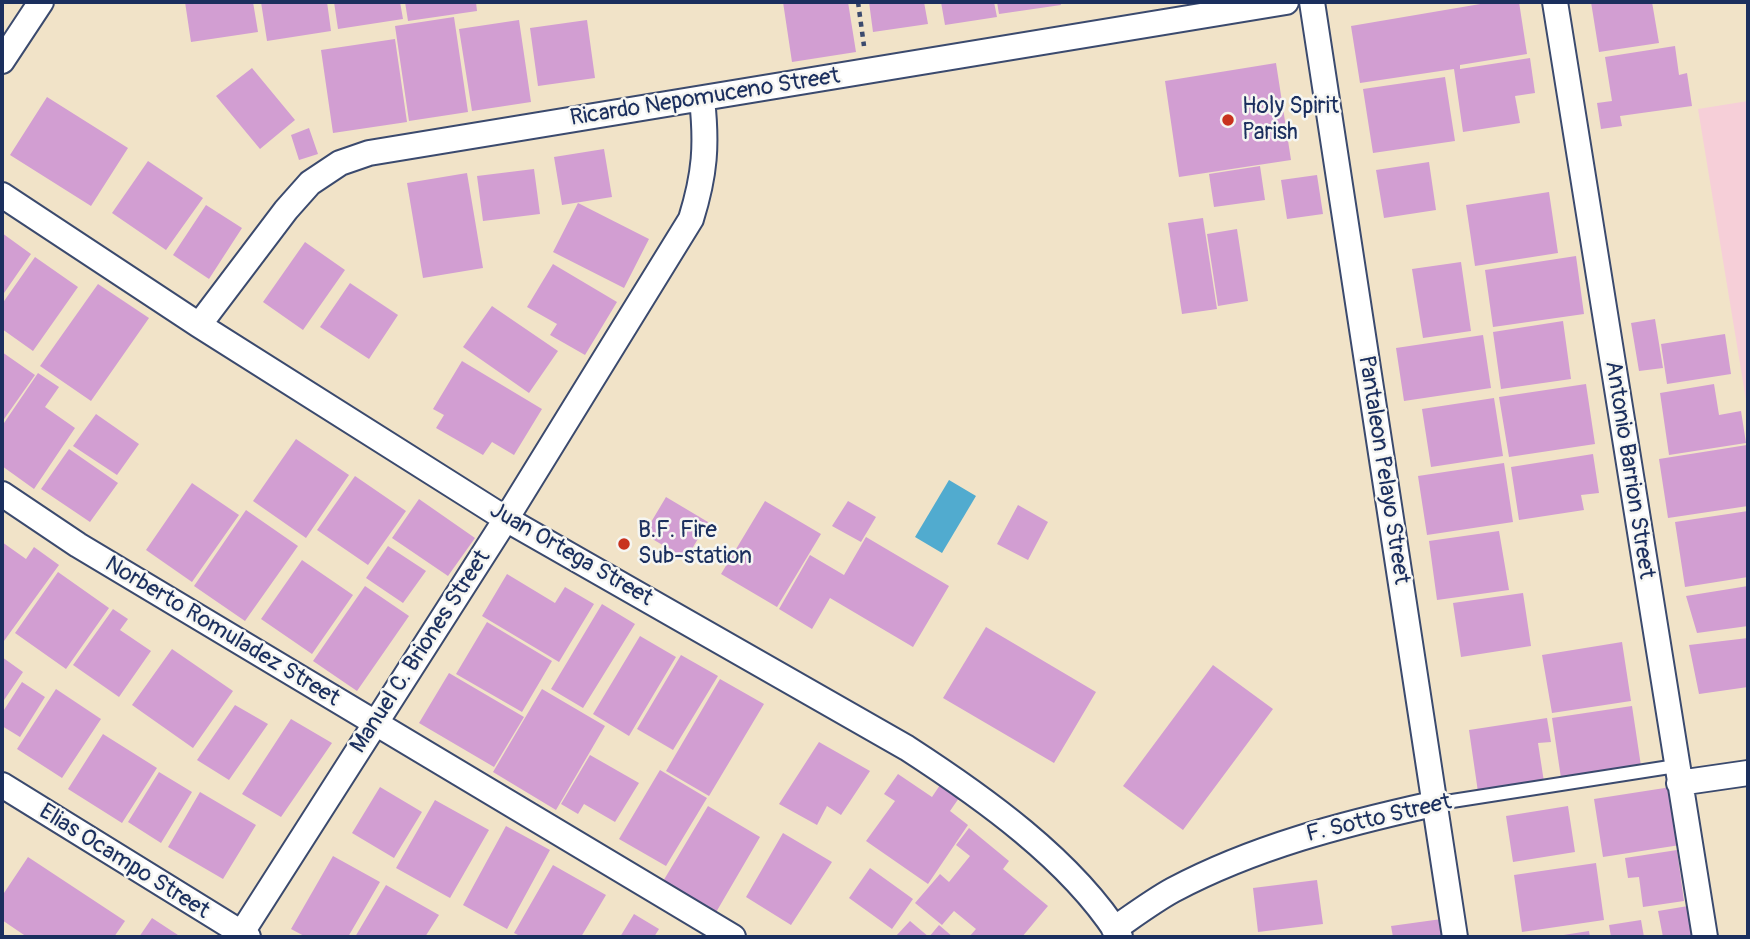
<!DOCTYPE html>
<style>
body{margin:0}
#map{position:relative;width:1750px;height:939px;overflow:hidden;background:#f1e3c8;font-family:Pangolin,sans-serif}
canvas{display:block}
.frame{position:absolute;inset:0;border:4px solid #1b2f5e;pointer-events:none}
</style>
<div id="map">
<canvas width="1750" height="939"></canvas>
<div class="frame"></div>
</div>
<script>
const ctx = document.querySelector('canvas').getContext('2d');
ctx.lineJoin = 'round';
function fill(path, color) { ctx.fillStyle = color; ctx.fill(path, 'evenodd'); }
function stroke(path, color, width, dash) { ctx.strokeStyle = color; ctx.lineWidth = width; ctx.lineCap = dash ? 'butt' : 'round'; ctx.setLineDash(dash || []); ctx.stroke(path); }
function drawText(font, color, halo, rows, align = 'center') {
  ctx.font = font + ' Pangolin,sans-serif'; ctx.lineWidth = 5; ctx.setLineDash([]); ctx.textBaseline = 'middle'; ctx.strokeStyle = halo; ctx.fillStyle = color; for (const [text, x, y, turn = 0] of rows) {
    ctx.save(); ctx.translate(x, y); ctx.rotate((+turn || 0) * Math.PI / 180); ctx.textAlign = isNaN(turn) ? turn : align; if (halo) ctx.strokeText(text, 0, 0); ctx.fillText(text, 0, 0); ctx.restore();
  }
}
const built = new Path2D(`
 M1748 101V412L1698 109Z`);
const water = new Path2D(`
 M949 480 976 496 942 553 915 537Z`);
const building = new Path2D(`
 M185 2H253L258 32 191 42Z
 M261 2H327L331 31 267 41Z
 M334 2H400L403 19 338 29Z
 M405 2H476L477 11 408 21Z
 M783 2H848L856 52 792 62Z
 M869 2H924L928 24 873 32Z
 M941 2H994L997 17 945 25Z
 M997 2H1060L1061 5 999 14Z
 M1492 2H1519L1527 54 1460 65V69L1530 58 1535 93 1515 96 1520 123 1463 132 1454 69 1360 83 1351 26Z
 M1591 2H1652L1659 43 1599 52Z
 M454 17 468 112 409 121 395 26Z
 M519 20 531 102 472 111 459 29Z
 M587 20 595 78 538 86 530 28Z
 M395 39 407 122 333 133 321 50Z
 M1675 46 1679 75 1687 73 1692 106 1620 116 1622 126 1601 129 1597 103 1612 101 1605 57Z
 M1276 63 1291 160 1179 177 1165 81Z
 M252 68 295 120 260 149 216 96Z
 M1445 77 1455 141 1373 153 1363 89Z
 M47 97 128 148 91 206 10 155Z
 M309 128 318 154 299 160 291 135Z
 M604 149 612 197 562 205 554 157Z
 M148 161 203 198 166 250 112 213Z
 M1429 162 1436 210 1384 218 1376 170Z
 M1260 166 1265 200 1214 207 1209 174Z
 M534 169 540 214 483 221 477 176Z
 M467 173 483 268 423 278 407 183Z
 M1317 175 1323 214 1287 219 1281 180Z
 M1549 192 1558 253 1475 266 1466 205Z
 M578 203 649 239 624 288 553 252Z
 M206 205 242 228 209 279 173 255Z
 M1203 218 1217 309 1182 314 1168 223Z
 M1237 229 1248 301 1218 306 1207 234Z
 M2 233 31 254 2 296Z
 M305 242 345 270 303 330 263 302Z
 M1576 256 1584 314 1493 327 1485 270Z
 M35 257 78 287 33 351 2 329V304Z
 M1461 262 1471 331 1423 338 1412 269Z
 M553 264 617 302 585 355 550 335 557 324 527 307Z
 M350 283 398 315 369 359 320 327Z
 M98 284 149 318 91 401 40 366Z
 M492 306 558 351 529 393 463 347Z
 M1655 319 1663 368 1639 371 1631 323Z
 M1563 321 1571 379 1501 389 1493 332Z
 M1725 334 1731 374 1667 384 1661 344Z
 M1483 335 1491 388 1404 401 1396 348Z
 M2 352 35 375 2 422Z
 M462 361 542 409 514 455 492 442 483 455 436 428 444 415 433 409Z
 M38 373 59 387 45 407 75 428 34 489 2 466V426Z
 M1586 384 1595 444 1509 457 1499 397Z
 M1714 384 1719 415 1741 411 1746 443 1669 455 1660 393Z
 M1494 398 1503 456 1431 467 1422 409Z
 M96 414 139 444 117 475 73 446Z
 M296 439 349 475 306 538 253 501Z
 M1747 445 1748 506 1668 518 1659 459Z
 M69 449 118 483 90 522 41 489Z
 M1593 454 1599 493 1581 495 1584 510 1519 520 1511 467Z
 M1504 463 1513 522 1427 535 1418 476Z
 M355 476 406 511 368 565 317 530Z
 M192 483 239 515 192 582 146 550Z
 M666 497 708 522 686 559 644 534Z
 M419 499 475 538 448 576 392 538Z
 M765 501 821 534 777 607 721 574Z
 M848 501 876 517 861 542 832 526Z
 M1018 505 1048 522 1028 560 997 544Z
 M246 510 298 546 245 621 194 586Z
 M1748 511V577L1685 587 1675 522Z
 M1499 531 1509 590 1437 600 1429 541Z
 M866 537 949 586 913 647 830 598 812 629 779 609 810 555 844 575Z
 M2 542 26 559 34 547 59 565 4 641 2 639Z
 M388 546 426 571 403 603 366 578Z
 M302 560 353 595 312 654 261 619Z
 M58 572 109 608 66 669 15 633Z
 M507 574 555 603 565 587 594 604 559 662 482 616Z
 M365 586 409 616 357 691 313 661Z
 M1748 586V626L1697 633 1686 596Z
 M1523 593 1531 646 1461 657 1453 603Z
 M602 604 635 624 583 708 551 689Z
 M113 609 128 619 120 630 151 651 119 697 73 665Z
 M487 622 552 661 522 712 456 674Z
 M986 627 1096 692 1054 763 943 698Z
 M640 636 676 657 629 736 593 714Z
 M1748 638V687L1699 694 1689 645Z
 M1622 642 1631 701 1552 713 1542 655Z
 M172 649 233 691 193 748 132 705Z
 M681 655 718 676 673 750 637 729Z
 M2 657 23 672 2 703Z
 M1213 665 1273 709 1183 830 1123 786Z
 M449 673 524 717 494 767 419 723Z
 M720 679 764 704 709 796 666 771Z
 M22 682 45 697 20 737 2 726V713Z
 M56 689 101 719 62 778 17 749Z
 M542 689 605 726 556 810 493 772Z
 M235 705 268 724 229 780 197 760Z
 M1632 706 1641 766 1561 778 1552 718Z
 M1547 718 1551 742 1538 743 1544 782 1478 792 1469 730Z
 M291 719 332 743 281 817 242 794Z
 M103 734 157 768 122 823 68 789Z
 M819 742 870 771 841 815 827 806 817 825 779 804Z
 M590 755 639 783 615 822 584 804 578 814 561 804Z
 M660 770 707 798 666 866 619 839Z
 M159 772 192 792 161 843 128 822Z
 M898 774 932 797 940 785 959 798 950 811 968 825 928 884 866 841 895 801 884 794Z
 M380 787 422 812 394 858 352 833Z
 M1671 787 1680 845 1603 857 1594 799Z
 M200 792 256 825 223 879 168 847Z
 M435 800 489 830 450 898 396 868Z
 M708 806 760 837 715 914 662 883Z
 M1568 806 1575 852 1513 862 1506 816Z
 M506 826 550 850 507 929 463 905Z
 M969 828 1009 861 1003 869 1048 906 1022 937H969L976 929 954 911 942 925 915 903 940 874 949 882 970 856 956 845Z
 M783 833 832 862 791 925 746 897Z
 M1677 850 1684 901 1643 907 1639 877 1628 878 1625 858Z
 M333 856 380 882 348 937H306L291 929Z
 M28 857 125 921 114 937H27L2 920V896Z
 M1596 863 1604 920 1522 932 1514 875Z
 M553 865 606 895 581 937H522L514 933Z
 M870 868 913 899 892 929 849 898Z
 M1317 880 1323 924 1258 932 1253 888Z
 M386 885 439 915 425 937H355Z
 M1688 906 1695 937H1663L1658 911Z
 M634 914 659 929 654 937H620Z
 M152 918 181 937H139Z
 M1449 918 1452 937H1393L1391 926Z
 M1641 920 1644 937H1611L1609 925Z
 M910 921 929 937 939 925 953 937H895Z
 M1589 931 1590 937H1557V936Z`);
const path = new Path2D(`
 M858 2 864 46`);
const service = new Path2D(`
 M1433 804 1676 766`);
const minor = new Path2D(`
 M1312 2 1455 937
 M1555 2 1705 937
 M2 61 41 2
 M2 195 199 325 506 519 907 748C981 796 1072 860 1120 937
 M199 325 286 210 310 183 340 163 369 153 1286 2
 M2 494 78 545 733 937
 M1679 783 1748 773
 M2 785 248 937
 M1114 929C1133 916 1153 901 1173 890 1254 847 1343 824 1433 804
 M239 937 506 519 691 219C705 174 707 145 702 99`);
const markers = [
 [1228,120,7,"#c8321e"],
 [624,544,7,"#c8321e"]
];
const streetNames = [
 ["Ricardo Nepomuceno Street",705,98,-9],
 ["Pantaleon Pelayo Street",1383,470,81],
 ["Antonio Barrion Street",1629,470,81],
 ["Juan Ortega Street",571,555,30],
 ["Norberto Romuladez Street",222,632,31],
 ["Manuel C. Briones Street",421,652,-57],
 ["F. Sotto Street",1379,819,-13],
 ["Elias Ocampo Street",124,862,32]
];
const poiNames = [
 ["Holy Spirit",1242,107],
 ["Parish",1242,133],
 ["B.F. Fire",638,531],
 ["Sub-station",638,557]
];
fill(built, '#f6cfd8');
fill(water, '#51abcf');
fill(building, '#d29ed2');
stroke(service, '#3b4a6e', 16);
stroke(minor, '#3b4a6e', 28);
stroke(path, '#3b4a6e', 4.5, [5, 5]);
stroke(service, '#fff', 12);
stroke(minor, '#fff', 24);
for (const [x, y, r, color] of markers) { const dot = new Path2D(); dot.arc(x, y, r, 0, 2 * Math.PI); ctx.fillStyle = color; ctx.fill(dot); stroke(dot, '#f6f6f2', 2.5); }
drawText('23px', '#1b2f5e', '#f6f6f2', streetNames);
drawText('23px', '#1b2f5e', '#f6f6f2', poiNames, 'left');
</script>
